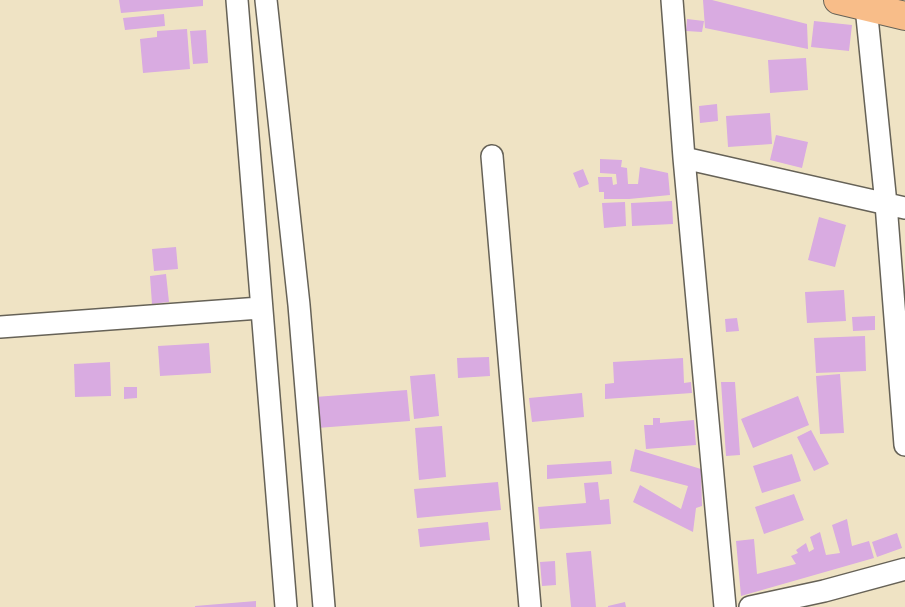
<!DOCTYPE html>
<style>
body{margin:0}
canvas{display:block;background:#efe3c4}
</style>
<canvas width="905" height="607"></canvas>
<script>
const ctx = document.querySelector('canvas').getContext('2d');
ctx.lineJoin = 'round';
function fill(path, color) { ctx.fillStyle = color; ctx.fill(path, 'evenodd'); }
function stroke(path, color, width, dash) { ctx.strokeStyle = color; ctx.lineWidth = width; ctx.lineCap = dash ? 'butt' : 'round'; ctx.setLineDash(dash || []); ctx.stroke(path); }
const building = new Path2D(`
 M119 0H203V6L121 13Z
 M703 0H712L807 24 808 49 705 28Z
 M164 14 165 26 125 30 123 18Z
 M687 19 704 21 702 32 686 31Z
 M814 21 852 25 849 51 811 47Z
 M187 29 190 69 143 73 140 39 157 37V31Z
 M206 30 208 63 193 64 190 31Z
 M806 58 808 90 770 93 768 60Z
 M717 104 718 121 700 123 699 106Z
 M770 113 772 144 728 147 726 116Z
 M776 135 808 142 802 168 770 160Z
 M600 159 622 160 621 167 627 168 628 184H638L640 167 668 173 670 195 629 199H604V192H599L598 177H612L613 185 617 184 616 174 600 173Z
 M583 169 589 184 579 188 573 173Z
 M672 201 673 224 632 226 631 203Z
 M625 202 626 226 604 228 602 203Z
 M819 217 846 225 835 267 808 260Z
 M176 247 178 269 154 271 152 249Z
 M166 274 169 302 152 304 150 276Z
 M844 290 846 321 807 323 805 292Z
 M875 316V330L853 331 852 317Z
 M737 318 739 331 726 332 725 319Z
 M865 336 866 371 816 373 814 338Z
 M209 343 211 373 160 376 158 346Z
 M489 357 490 376 458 378 457 358Z
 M683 358 684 383 691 382 692 393 605 399V384L614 383 613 362Z
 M110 362 111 396 75 397 74 364Z
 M435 374 439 416 414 419 410 376Z
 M840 374 844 433 820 434 816 376Z
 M721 382H735L740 455 726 456Z
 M124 387H137V398L124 399Z
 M407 390 410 421 317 428 315 397Z
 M582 393 584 417 532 422 529 398Z
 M798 396 809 425 753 448 741 419Z
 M653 418H660V423L694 420 696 445 646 449 644 425H653Z
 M442 426 446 477 419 480 415 428Z
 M811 430 829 464 814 471 797 437Z
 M635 449 701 469 702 506 696 508 693 532 633 502 640 485 681 509 688 486 630 471Z
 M792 454 801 481 762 493 753 466Z
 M611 461 612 474 547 479V465Z
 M498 482 501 510 417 518 414 489Z
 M598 482 600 500 609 499 611 524 540 529 538 507 586 503 584 483Z
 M794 494 804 520 764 534 755 507Z
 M847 519 852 546 869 541 874 558 741 596 736 541 754 539 757 574 796 564 791 556 798 553 796 550 806 543 809 552 814 549 810 537 820 532 826 555 840 553 832 525Z
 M488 522 490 540 420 547 418 529Z
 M897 533 902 548 877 557 872 542Z
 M591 551 596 607H571L566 553Z
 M555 561 556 585 542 586 540 562Z
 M256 601V607H195V606Z
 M625 602 626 607H608V606Z`);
const street = new Path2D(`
 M237 0 286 607
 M266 0 299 305 324 607
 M672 0 684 158 725 607
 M866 7 886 204 905 445
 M492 156 530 607
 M684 158 905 208
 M0 327 260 308
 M750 607 824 591 905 569`);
const primary = new Path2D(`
 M838 0 905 16`);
fill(building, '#d9abe1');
stroke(street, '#666257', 24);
stroke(primary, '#666257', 30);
stroke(street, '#fff', 21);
stroke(primary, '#f8bd89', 28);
</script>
